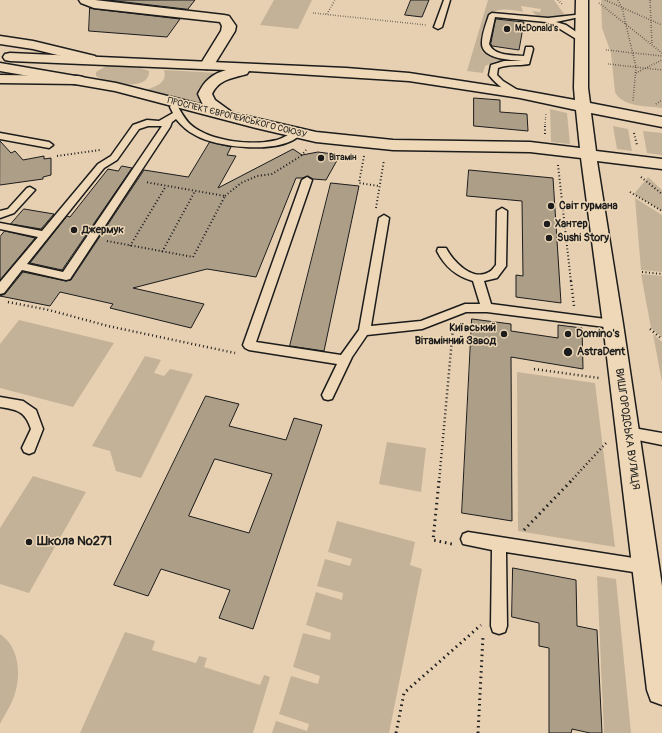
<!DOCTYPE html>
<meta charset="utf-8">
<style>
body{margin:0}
canvas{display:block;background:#e6d0b1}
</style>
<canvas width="662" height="733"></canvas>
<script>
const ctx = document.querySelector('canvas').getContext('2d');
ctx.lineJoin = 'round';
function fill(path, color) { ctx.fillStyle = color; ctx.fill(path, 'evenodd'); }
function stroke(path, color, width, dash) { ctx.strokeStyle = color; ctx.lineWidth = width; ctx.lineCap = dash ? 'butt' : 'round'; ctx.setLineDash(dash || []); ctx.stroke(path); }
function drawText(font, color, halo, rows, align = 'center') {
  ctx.font = font + ' Pangolin,sans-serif'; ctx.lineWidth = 3; ctx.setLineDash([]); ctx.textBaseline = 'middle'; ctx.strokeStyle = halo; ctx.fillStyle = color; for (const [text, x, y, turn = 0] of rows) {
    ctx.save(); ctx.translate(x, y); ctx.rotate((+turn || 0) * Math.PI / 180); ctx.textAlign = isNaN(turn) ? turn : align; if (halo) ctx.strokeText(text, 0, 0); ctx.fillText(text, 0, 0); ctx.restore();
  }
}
const green = new Path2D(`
 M274 0H312L298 29 260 25Z
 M488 0H554L564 14 562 17C551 18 539 21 532 11L540 12 541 9 521 6 523 12C512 10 499 7 490 14L481 48 482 52 493 57 518 60V63L496 61 485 66 483 73 467 71Z
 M601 0H662V108C647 106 622 107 615 92L611 53 602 28Z
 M108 65 141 68 149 71C150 93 106 83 96 76V72Z
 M164 70 218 73 206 80 198 89V97L201 103 146 90C156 86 168 83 164 70Z
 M550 109 567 113 570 144 551 142Z
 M613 126 628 129 632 151 617 149Z
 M643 131 662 133V155L647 153Z
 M648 177 662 190V211L634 194Z
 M635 198 662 215V272L641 270Z
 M641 274 662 276V337L651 328Z
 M19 320 114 343 73 407 0 388V344Z
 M653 334 662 342V382Z
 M145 356 161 360 154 373 164 376 170 369 193 374 141 478 116 471 110 451 92 446Z
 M517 372 595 383 615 547 518 531Z
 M387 442 426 448 421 492 379 484Z
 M33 476 86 492 29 593 0 584V528Z
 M337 521 415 542 410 565 422 569 389 733H272L276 721 307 731 309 724 279 714 291 676 318 684 320 676 293 667 303 633 330 640 331 633 306 625 316 592 342 600 343 593 317 586 325 559 350 566 352 559 328 552Z
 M597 576 616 579 631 733H604Z
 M125 632 155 641 152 650 196 663 199 656 207 658 204 667 260 685 264 675 270 677 253 733H80Z
 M0 634C20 647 22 678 13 699 10 707 4 716 0 724Z`);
const building = new Path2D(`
 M108 0H195L188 9Z
 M411 0H429L422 17 405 15Z
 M90 8 94 9 180 19 167 37 89 31Z
 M496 19 524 22 519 50 492 46 491 44Z
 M474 98 500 100V112L527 114 528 131 474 126Z
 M0 141 11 153 15 151 23 160 44 156V159L51 158V175L43 177V179L0 185Z
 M210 142 231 147 227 155 236 156 218 188 293 149 302 155 318 152 340 155 326 180 313 179 308 176 302 178H296L256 277 207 269 133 288 204 304 191 328 110 308 113 304 60 292 50 306 0 296 5 294 23 272 66 281 71 280 144 170 188 177Z
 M122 166 132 168 62 270 30 263 67 216 70 217 108 169 118 171Z
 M469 170 553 178 561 303 516 297V275L523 276 522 201 467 196Z
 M331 183 359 186 324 351 290 346Z
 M24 209 54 214 41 229 11 224Z
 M5 231 35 238 0 280V237Z
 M472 319 511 324V331L558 338V325L582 328 583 369 511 357 512 521 462 513Z
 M206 396 239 404 229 426 286 440 294 418 322 425 253 629 219 618 230 590 161 569 148 596 114 585ZM215 459 272 474 249 533 189 516Z
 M513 568 576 580 577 626 597 630 602 733H590L572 729 571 733H549V648L539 646V623L512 617Z`);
const pathFar3 = new Path2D(`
 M558 0 563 5
 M605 0 662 25
 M618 0 622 8 636 67 633 101
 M650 0 652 44
 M599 3 662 53
 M313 13 426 25
 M327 14 335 0
 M606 50 662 56
 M608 64 662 70
 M636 73 662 60
 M656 104 662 100
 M545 125 546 113`);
const pathFar2 = new Path2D(`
 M634 133 637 145
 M545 134V124
 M57 156 100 150
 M364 156 359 183 379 186
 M558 165 571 282
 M641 177 662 194
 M630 192 662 211
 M225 196 241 183 257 176 272 174 301 156 306 150
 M376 208 384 160
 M107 241 193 257 225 196 145 182
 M130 246 166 186
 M162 252 195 191
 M642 272 662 274`);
const pathFar1 = new Path2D(`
 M571 281 574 306
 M8 302 49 310 108 326 235 353
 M650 329 662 339
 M534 369 599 378
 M439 482 453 328
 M570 482 607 442`);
const path = new Path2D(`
 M439 481 433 540 452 544
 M524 530 571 481
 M396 733 404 693 481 625
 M478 733 483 636`);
const lane = new Path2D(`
 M444 0H450L442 27 438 29 434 27Z
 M492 13 548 18 584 14V16L556 22 566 25 585 38 584 40H578L560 29 546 22 495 17 489 44C494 56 512 55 524 56L526 47H532L533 49 529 64C518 66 508 64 498 68L497 75 503 81 524 94 523 96C512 98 495 83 489 75L491 65 504 61H522C511 60 481 59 482 43 482 34 486 24 489 15Z
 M171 105H177C181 112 185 120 191 125 211 142 253 146 277 140 284 138 290 133 297 131L301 134C282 155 217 148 195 135 187 131 181 125 176 119L172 122 170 127 70 279 66 280 22 270 4 293 0 294V282L38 237 0 229V223L42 231 98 164 111 156 133 125 147 120 159 121 173 113 170 107ZM148 126H162L63 272 27 264 104 168 117 160 139 129Z
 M0 133 49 142 53 145 49 148 0 139Z
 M307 177 312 180 256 342 341 355 359 330 379 218 384 215 389 218 371 326 421 321 465 304H480L473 281C456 276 445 267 437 251L438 248H446C453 261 472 282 489 272 492 271 494 267 496 265L497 211 502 208 507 211 506 266 497 278 484 281 491 304 613 320 617 321 619 324 617 327 613 328 487 312H466L422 329 367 335 352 357 332 399 328 400 324 399 322 395 337 364 249 350 245 348 243 345 302 180Z
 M30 187 35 190 14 213 0 218V211L8 209 27 188Z
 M0 397 23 401 36 410 43 429 34 452 29 454 24 452 22 448 31 429C25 411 18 410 0 407Z
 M628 427 662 433V445L623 437 622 433 623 429Z
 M468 532 646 560 651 562 653 567 651 572 646 574 506 552 507 626 505 632 499 634 493 632 491 626 492 550 463 544 461 539 463 534Z`);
const street = new Path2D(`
 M79 0H95L224 15 229 16 236 26 235 31 214 65 212 68 207 69 202 68 200 65 221 31 222 26 220 22 94 8 81 3Z
 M0 36 33 41 95 56 97 59 95 62 90 63 33 49 0 44Z
 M0 75 78 76 83 77 85 80 83 83 78 84 0 83Z`);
const secondary = new Path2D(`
 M576 0H588V88L590 103 662 117V127L591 113 596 151 662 159V169L597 161 623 324 662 586V705L651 701 647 690 603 324 581 158 530 152 393 150 316 142 256 128 115 91 0 71V63L116 83 203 105 198 94C204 81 212 74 226 70L10 61 5 60 3 57 5 54 10 53 346 68 409 73 520 90 575 100 574 88ZM249 71 409 81 520 98 576 110 580 148 530 142 393 140 316 132 233 113 215 100 212 94C219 79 233 78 247 74Z`);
const markers = [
 [507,29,4,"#1c1c1c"],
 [321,158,4,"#1c1c1c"],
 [551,206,4,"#1c1c1c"],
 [547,224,4,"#1c1c1c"],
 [74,230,4,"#1c1c1c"],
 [549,238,4,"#1c1c1c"],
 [504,334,4,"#1c1c1c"],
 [568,334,4,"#1c1c1c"],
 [568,352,5,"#1c1c1c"],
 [29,542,4,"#1c1c1c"]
];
const farPoinames = [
 ["McDonald's",515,29],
 ["Вітамін",329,158]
];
const farStreetnames = [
 ["ПРОСПЕКТ ЄВРОПЕЙСЬКОГО СОЮЗУ",237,118,14]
];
const poiNames = [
 ["Світ гурмана",559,206],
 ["Хантер",555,224],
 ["Джермук",82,230],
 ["Sushi Story",557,238],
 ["Київський",496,328,"right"],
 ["Вітамінний Завод",496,341,"right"],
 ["Domino's",576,334],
 ["AstraDent",577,352]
];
const streetNames = [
 ["ВИШГОРОДСЬКА ВУЛИЦЯ",627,429,82]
];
const nearPoinames = [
 ["Школа №271",37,542]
];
fill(green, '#c4b298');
fill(building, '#ad9e88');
stroke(building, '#1c1c1c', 1);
stroke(lane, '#1c1c1c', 3);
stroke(street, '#1c1c1c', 3);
stroke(secondary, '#1c1c1c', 3);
stroke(pathFar3, '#1c1c1c', 1.5, [0.5, 2]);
stroke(pathFar2, '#1c1c1c', 2, [1, 2.5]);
stroke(pathFar1, '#1c1c1c', 2.5, [1, 3]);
stroke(path, '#1c1c1c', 3, [1.5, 4]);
fill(lane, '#eed8b7');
fill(street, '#eed8b7');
fill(secondary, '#eed8b7');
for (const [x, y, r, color] of markers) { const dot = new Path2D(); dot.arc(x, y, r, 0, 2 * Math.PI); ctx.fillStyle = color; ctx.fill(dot); stroke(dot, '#eed8b7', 1.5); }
drawText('bold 9px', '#1c1c1c', '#eed8b7', farPoinames, 'left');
drawText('9px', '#1c1c1c', '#eed8b7', farStreetnames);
drawText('bold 11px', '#1c1c1c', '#eed8b7', poiNames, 'left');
drawText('11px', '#1c1c1c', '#eed8b7', streetNames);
drawText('bold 13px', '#1c1c1c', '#eed8b7', nearPoinames, 'left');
</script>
